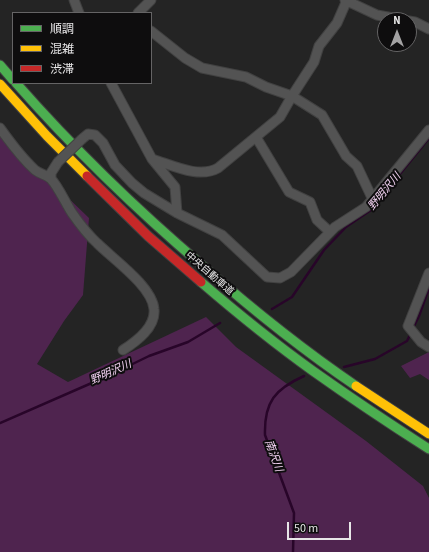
<!DOCTYPE html>
<meta charset="utf-8">
<style>
body{margin:0}
#map{position:relative;width:429px;height:552px;overflow:hidden;background:#242424;font-family:"Source Sans 3","Noto Sans JP",sans-serif}
canvas{display:block}
.legend{position:absolute;left:12px;top:12px;width:140px;height:72px;box-sizing:border-box;background:#0e0d0e;border:1px solid #656465;margin:0;padding:5px 7px;list-style:none;font-size:12px;color:#e7e6e7}
.legend li{display:flex;align-items:center;gap:8px;height:20px}
.legend b{width:20px;border:1px solid #656465}
.north{position:absolute;left:377px;top:12px;width:40px;height:40px;box-sizing:border-box;background:#0e0d0e;border:1px solid #656465;border-radius:50%;rotate:0deg;font-size:11px;font-weight:700;line-height:16px;text-align:center;color:#e7e6e7}
.north::after{content:'';display:block;margin:auto;width:14px;height:18px;background:#a3a2a3;clip-path:polygon(50% 0,100% 100%,50% 72%,0 100%)}
.scale{position:absolute;left:287px;top:522px;width:64px;height:18px;box-sizing:border-box;border:2px solid #e7e6e7;border-top:0;padding-left:5px;font-size:12px;line-height:14px;white-space:nowrap;color:#e7e6e7;-webkit-text-stroke:3px #0e0d0e;paint-order:stroke}
</style>
<div id="map">
<canvas width="429" height="552"></canvas>
<ul class="legend">
<li><b style="height:5px;background:#4caf50"></b>順調</li>
<li><b style="height:5px;background:#ffc107"></b>混雑</li>
<li><b style="height:5px;background:#c62828"></b>渋滞</li>
</ul>
<div class="north">N</div>
<div class="scale">50 m</div>
</div>
<script>
const ctx = document.querySelector('canvas').getContext('2d');
ctx.lineJoin = 'round';
function fill(path, color) { ctx.fillStyle = color; ctx.fill(path, 'evenodd'); }
function stroke(path, color, width, dash) { ctx.strokeStyle = color; ctx.lineWidth = width; ctx.lineCap = dash ? 'butt' : 'round'; ctx.setLineDash(dash || []); ctx.stroke(path); }
function drawText(font, color, halo, rows, align = 'center') {
  ctx.font = font + ' "Source Sans 3","Noto Sans JP",sans-serif'; ctx.lineWidth = 4; ctx.setLineDash([]); ctx.textBaseline = 'middle'; ctx.strokeStyle = halo; ctx.fillStyle = color; for (const [text, x, y, turn = 0] of rows) {
    ctx.save(); ctx.translate(x, y); ctx.rotate((+turn || 0) * Math.PI / 180); ctx.textAlign = isNaN(turn) ? turn : align; if (halo) ctx.strokeText(text, 0, 0); ctx.fillText(text, 0, 0); ctx.restore();
  }
}
const green = new Path2D(`
 M0 132 89 218 83 295 64 321 37 364 68 382 206 317 236 347 366 441 423 486 429 498V552H0Z
 M429 352V380L420 374 410 378 401 366Z`);
const stream = new Path2D(`
 M272 309 292 297 324 250 346 227 371 210 429 138
 M413 328 419 316 429 288
 M344 367 375 359 407 341 411 333
 M0 423 110 375 149 356 188 342 220 323
 M293 552 294 513 265 435C264 402 275 389 304 376`);
const street = new Path2D(`
 M74 0 79 13
 M345 0 377 15 404 20
 M138 13 151 0
 M409 21 415 22 429 29
 M151 31 185 58 202 68 246 77 266 87 292 96 322 115 346 156 357 166 373 200
 M111 83 152 159 175 187 177 213
 M0 128C10 142 23 159 35 170 40 174 47 175 51 179 58 186 66 204 72 213 79 223 88 235 97 243 113 259 152 286 154 309 156 327 137 341 123 350
 M256 137 289 192 310 202 317 220 330 232
 M82 139 88 134 95 135 103 143 115 165 132 183 144 193 177 213 222 235 267 277 280 278 291 272 335 227 366 207 429 130
 M152 159C172 165 199 179 218 168L280 117 292 96 314 62 319 46 337 23 347 0
 M51 179V173L58 162
 M429 273 408 326 421 342 429 347`);
const fast = new Path2D(`
 M0 65 13 80
 M16 83C74 149 137 210 204 267 252 309 303 350 356 386
 M201 282C237 313 274 343 313 371 351 398 390 424 429 449`);
const slow = new Path2D(`
 M0 84 47 136 87 176
 M356 386 429 434`);
const jam = new Path2D(`
 M87 176 148 236 201 282`);
const streetBridge = new Path2D(`
 M58 162 82 139`);
const streetNames = [
 ["中央自動車道",209,274,41]
];
const waterNames = [
 ["野明沢川",385,192,-50],
 ["野明沢川",111,373,-24],
 ["南沢川",273,456,70]
];
fill(green, '#4f244f');
stroke(stream, '#280529', 2.5);
stroke(street, '#414141', 11);
stroke(fast, '#414141', 11);
stroke(slow, '#414141', 11);
stroke(jam, '#414141', 11);
stroke(street, '#535353', 9);
stroke(fast, '#4caf50', 9);
stroke(slow, '#ffc107', 9);
stroke(jam, '#c62828', 9);
stroke(streetBridge, '#414141', 11, []);
stroke(streetBridge, '#535353', 9);
drawText('10px', '#e7e6e7', '#0e0d0e', streetNames);
drawText('italic 11px', '#f7d6f6', '#0e0d0e', waterNames);
</script>
